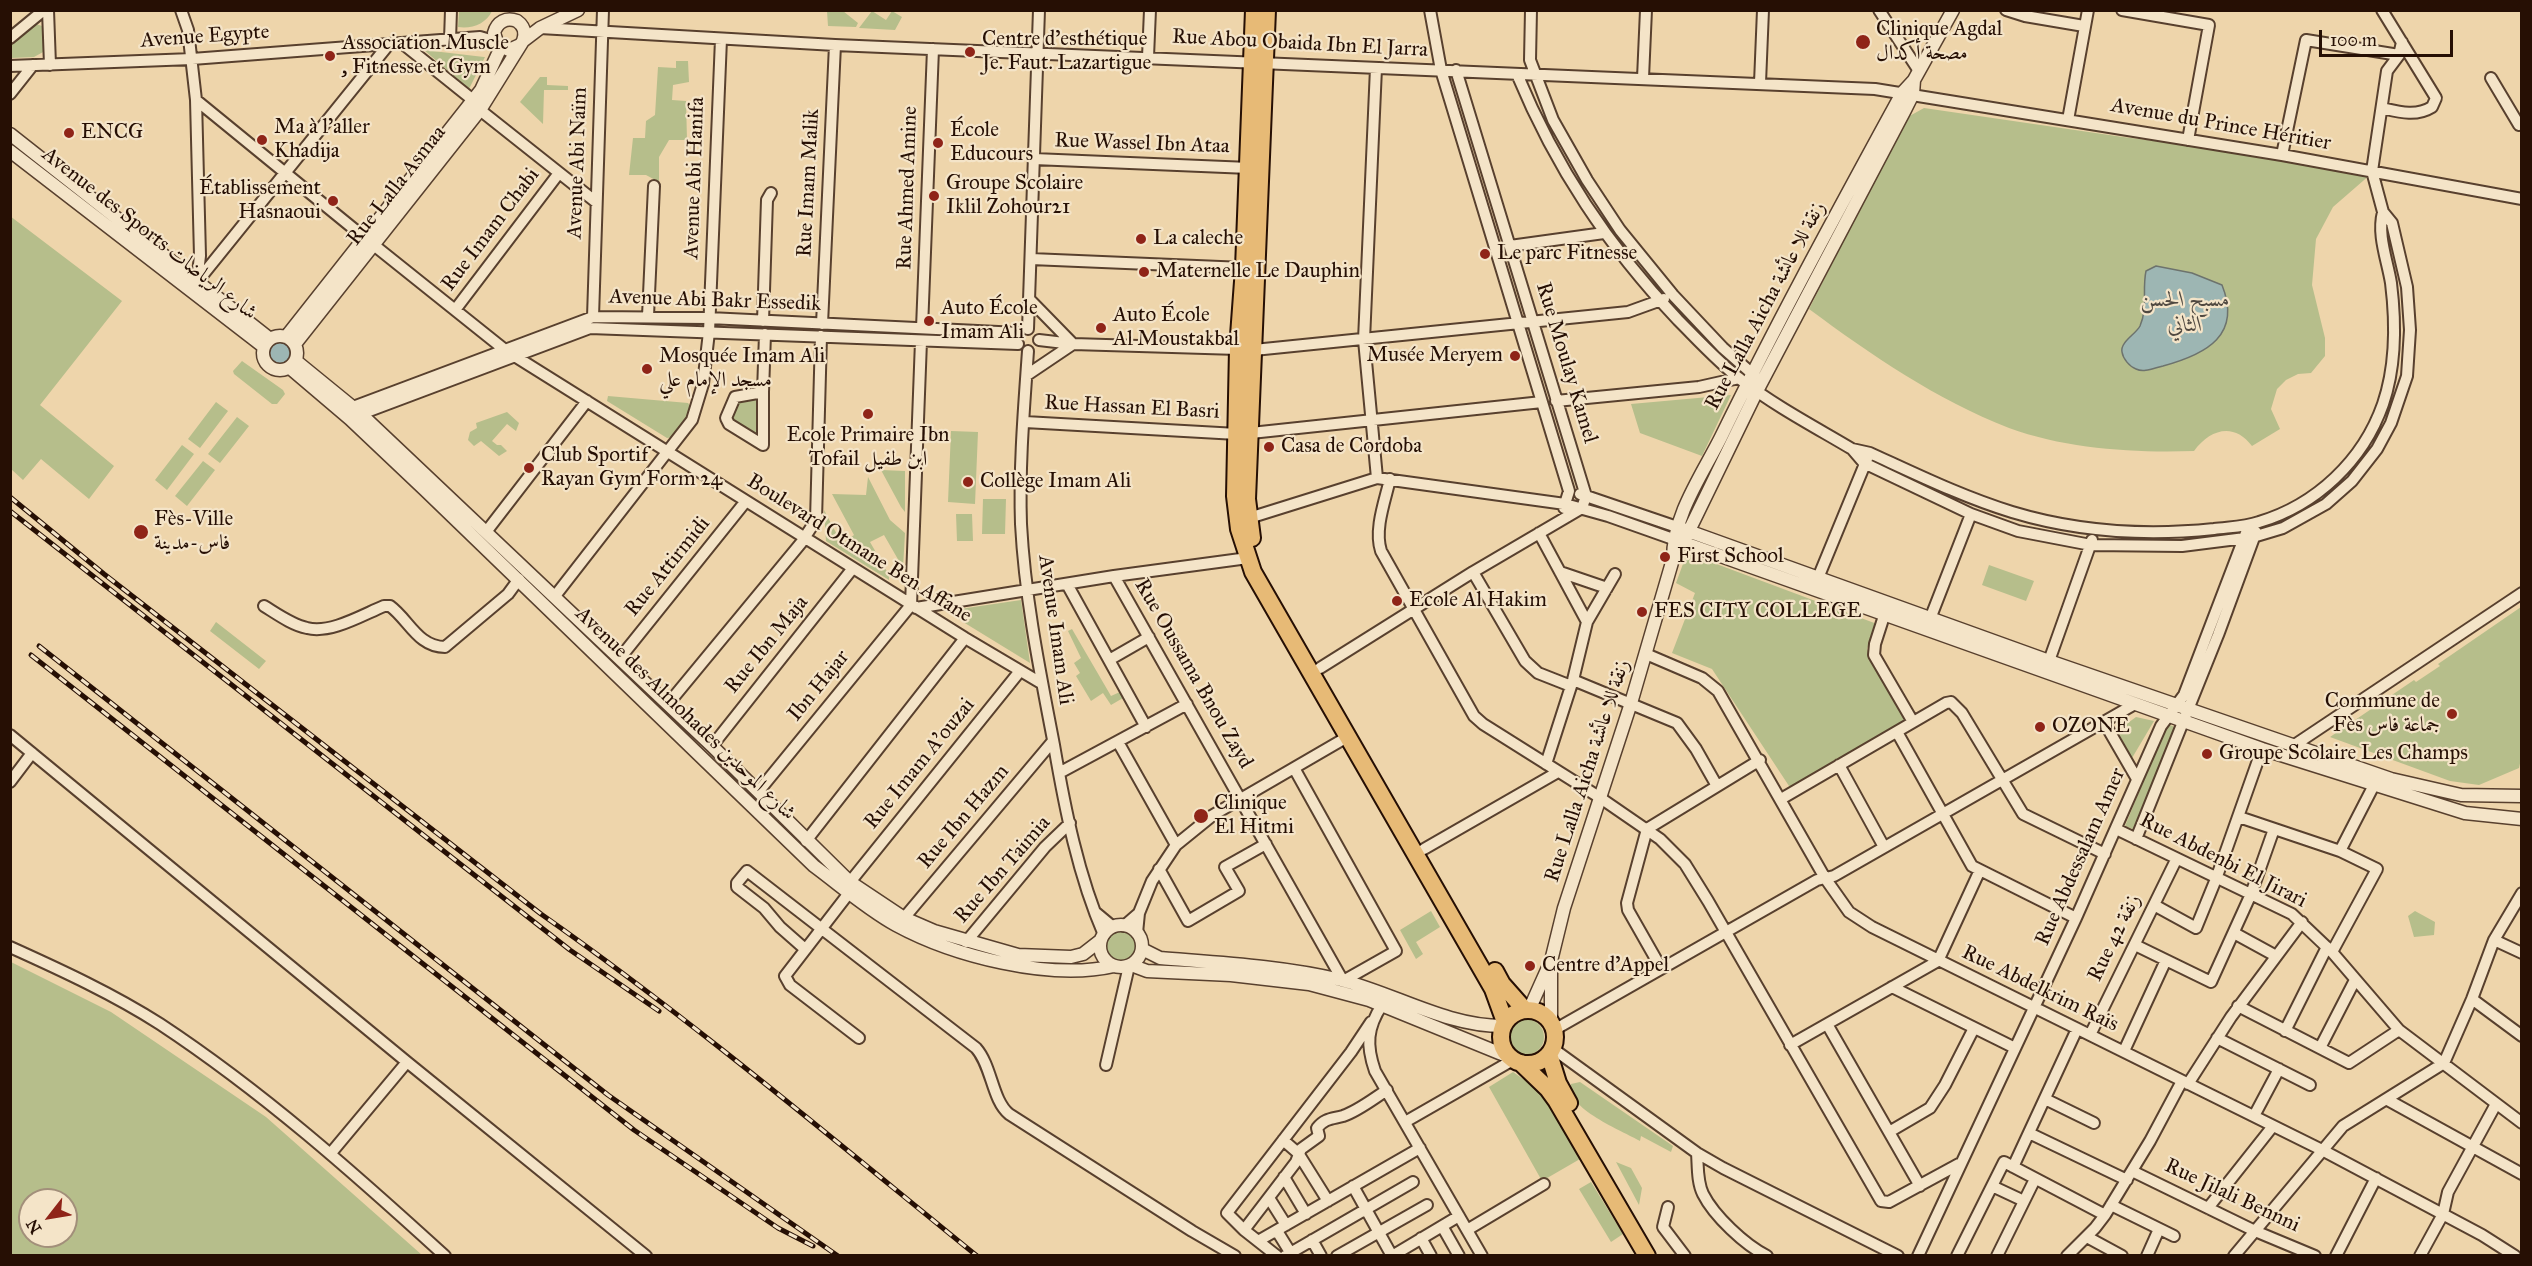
<!DOCTYPE html>
<meta charset="utf-8">
<style>
body{margin:0}
#map{position:relative;width:2532px;height:1266px;overflow:hidden;background:#eed5ab;font-family:"IM FELL Great Primer",serif}
canvas{display:block}
.frame{position:absolute;inset:0;border:12px solid #260f04;pointer-events:none}
.north{position:absolute;left:18px;top:1188px;width:60px;height:60px;box-sizing:border-box;background:#f4e4c8;border:2px solid #a28f7a;border-radius:50%;rotate:239deg;font-size:16px;font-weight:700;line-height:24px;text-align:center;color:#260f04}
.north::after{content:'';display:block;margin:auto;width:21px;height:27px;background:#8f2418;clip-path:polygon(50% 0,100% 100%,50% 72%,0 100%)}
.scale{position:absolute;left:2319px;top:30px;width:134px;height:27px;box-sizing:border-box;border:3px solid #260f04;border-top:0;padding-left:8px;font-size:18px;line-height:21px;white-space:nowrap;color:#260f04;-webkit-text-stroke:4px #f4e4c8;paint-order:stroke}
</style>
<div id="map">
<canvas width="2532" height="1266"></canvas>
<div class="frame"></div>
<div class="north">N</div>
<div class="scale">100 m</div>
</div>
<script>
const ctx = document.querySelector('canvas').getContext('2d');
ctx.lineJoin = 'round';
function fill(path, color) { ctx.fillStyle = color; ctx.fill(path, 'evenodd'); }
function stroke(path, color, width, dash) { ctx.strokeStyle = color; ctx.lineWidth = width; ctx.lineCap = dash ? 'butt' : 'round'; ctx.setLineDash(dash || []); ctx.stroke(path); }
function drawText(font, color, halo, rows, align = 'center') {
  ctx.font = font + ' "IM FELL Great Primer",Amiri,serif'; ctx.lineWidth = 4.5; ctx.setLineDash([]); ctx.textBaseline = 'middle'; ctx.strokeStyle = halo; ctx.fillStyle = color; for (const [text, x, y, turn = 0] of rows) {
    ctx.save(); ctx.translate(x, y); ctx.rotate((+turn || 0) * Math.PI / 180); ctx.textAlign = isNaN(turn) ? turn : align; if (halo) ctx.strokeText(text, 0, 0); ctx.fillText(text, 0, 0); ctx.restore();
  }
}
const green = new Path2D(`
 M459 11V10L492 11C486 24 472 29 458 27Z
 M827 11H843L858 23 856 27 828 26Z
 M872 11 886 20 892 11 902 17 895 30 859 28Z
 M30 22 42 26 46 36 45 51 34 57 11 58 10 38Z
 M424 50 484 57H485L469 89Z
 M676 61H688L689 82 673 85 672 100 686 101 687 140H669L659 157V182L646 175H629L633 138H645L646 121 655 115 658 67 676 68Z
 M540 77H547V85L568 86V90H544L543 124 520 102Z
 M1924 108 2123 137 2252 153 2371 174 2333 207 2316 239 2312 285 2325 338V356L2311 373 2298 374 2286 380 2277 389 2271 409 2280 429 2252 446C2234 422 2210 429 2194 451 2133 453 2067 449 2009 428 1937 400 1871 355 1809 309L1906 118Z
 M10 216 122 301 40 405 114 466 89 499 41 459 23 480 11 469Z
 M242 361 283 390 285 394 277 404H272L234 374 233 371Z
 M762 394 760 437 729 420 738 397Z
 M1731 395 1702 456 1640 433 1631 404Z
 M608 396 688 403 691 407 683 425 674 437 667 438 607 401Z
 M216 402 228 411 200 448 188 439Z
 M507 412 519 423 516 431 507 424 492 441 497 445H501L507 451 499 456 481 441 474 446 468 440 470 432 477 428 476 423Z
 M237 417 249 426 220 463 208 454Z
 M951 431 978 432 975 504 948 502Z
 M182 445 194 454 167 490 155 480Z
 M203 461 215 470 187 506 175 496Z
 M881 470 905 471V512L901 507Z
 M868 477 890 520 905 533 903 568 884 535 870 542 889 575V580L826 541 824 510 842 544 854 535 832 494 866 495Z
 M983 499H1006L1005 534H982Z
 M956 514H972L973 541H957Z
 M1687 553 1877 624 1867 649 1909 722 1791 789 1712 669 1672 653 1695 593 1676 583Z
 M1989 565 2034 581 2026 601 1982 585Z
 M1021 600 1030 663 955 617 960 609Z
 M2521 607 2522 754 2519 768 2479 785 2450 781 2330 737 2414 680 2416 682 2440 666 2438 664Z
 M216 622 266 661 259 669 210 631Z
 M1072 629 1111 696 1120 692 1123 698 1111 705 1103 693 1091 701 1076 676 1080 673 1074 663 1081 658 1068 631Z
 M2136 717 2154 721 2132 758 2117 731Z
 M2167 724 2175 727 2133 829 2125 826Z
 M1431 911 1440 927 1416 942 1423 954 1416 959 1400 930Z
 M2415 911 2435 922 2434 935 2414 937 2408 916Z
 M1104 947a16 16 0 1 1 32 0a16 16 0 1 1-32 0Z
 M11 962 111 1012 266 1117 422 1255H11ZM30 1200H66V1236H30Z
 M1508 1037a18 18 0 1 1 36 0a18 18 0 1 1-36 0Z
 M1513 1072 1542 1092 1580 1159 1542 1181 1489 1087Z
 M1580 1082 1673 1146 1671 1152 1641 1136 1640 1141C1623 1131 1564 1108 1571 1084Z
 M1616 1162 1631 1168 1642 1188 1639 1205Z
 M1591 1182 1623 1234 1611 1242 1579 1189Z`);
const water = new Path2D(`
 M2156 266 2192 273 2222 285C2242 335 2207 354 2163 366 2154 368 2144 373 2136 369 2130 367 2123 359 2122 352 2120 342 2136 334 2140 326 2148 308 2142 289 2146 271Z
 M268 353a11 11 0 1 1 22 0a11 11 0 1 1-22 0Z`);
const minor = new Path2D(`
 M48 10 50 65
 M181 10 188 30 196 100 200 256 197 281
 M1430 10 1441 70 1569 491 1565 504 1608 516 1673 539
 M1531 10 1530 60 1553 120 1587 180 1620 230 1673 295 1723 348 1757 378
 M1879 10 1919 71
 M2006 10 2025 16 2084 26
 M2122 10 2209 25 2188 140
 M540 28 835 45 1875 89 2282 155 2522 199
 M10 38 44 10
 M450 40 451 10
 M402 43 473 100
 M1148 57 1150 10
 M10 66 192 59 480 37 497 42
 M1376 68 1364 340 1377 478
 M1517 74C1556 168 1608 246 1678 320 1698 340 1718 362 1740 379 1775 406 1815 427 1852 449L1864 463 1971 514 2018 531 2091 545 2182 546 2253 537 2283 528 2326 504 2352 481 2377 449 2391 423 2407 376 2410 330 2407 287 2392 223 2383 212 2372 171 2387 71 2399 55 2402 42
 M1643 78 1646 10
 M2491 78 2519 125 2522 123
 M1760 83 1763 10
 M10 94 33 65
 M196 100 365 238
 M2382 108C2399 112 2416 117 2432 107L2436 98 2382 10
 M480 110 596 202
 M2068 120 2088 10
 M2282 155 2306 40 2399 55
 M1034 159 1249 168
 M375 246 505 350 965 638 1041 683
 M1510 246 1604 233
 M1031 259 1244 268
 M197 282 389 44
 M455 310 559 173
 M648 316 654 186
 M593 317 603 10
 M763 321 767 200 771 193
 M822 324 835 45
 M922 328 933 49
 M1028 329 1039 10
 M1039 340 1073 344 1238 349
 M1254 350 1628 312 1664 299
 M1028 351C1024 408 1019 467 1021 524 1025 599 1040 672 1054 745 1065 809 1078 875 1104 935
 M1027 375 1073 344 1030 300
 M1556 401 1699 387 1739 378
 M353 407 593 317 709 318 1019 333
 M361 414 590 328 1018 344
 M1025 422 1237 434
 M1251 433 1542 402
 M763 445 729 424 726 418 735 397 763 392 765 334
 M763 445V392
 M1852 449 1870 453C1916 474 1963 497 2012 512 2078 532 2146 536 2214 529 2229 527 2245 527 2259 522 2316 505 2363 461 2383 404 2396 366 2396 323 2391 283 2387 259 2377 235 2383 212
 M1390 479C1385 501 1374 529 1381 551L1474 716 1483 724 1599 797 1660 839 1685 864 1708 901 1881 1201 1889 1202 1959 1164
 M1580 494 1677 527
 M1249 518 1377 478 1565 504 1564 508
 M486 532 587 401
 M1539 533 1587 622 1573 680 1546 764
 M1473 572 1525 661 1538 673 1571 686
 M1560 572 1607 588
 M1114 576 1343 981 1396 951 1294 768
 M1818 578 1867 459
 M1067 584 1146 727
 M555 596 692 420 703 384 709 332 721 39
 M264 606C277 614 292 625 307 628 331 634 362 615 384 606H390C409 620 418 647 445 647L508 594 519 579
 M916 608 1114 576 1248 558
 M1884 616 1875 644 1874 655 1913 722
 M1930 619 1971 514
 M1587 622 1615 574
 M1646 654 1702 678 1718 691 1825 878 1849 912 1872 927 2324 1151 2482 1235 2515 1256
 M620 658 746 501
 M1109 660 1149 637
 M2049 661 2092 540
 M1320 668 1473 572 1582 508 1586 496 1456 70
 M1573 680 1677 723 1696 749 1717 786
 M668 704 801 543 816 520 821 336
 M2104 722 2137 779
 M1897 732 1972 866 2076 918
 M10 735 407 1062 646 1256
 M1118 742 1176 845
 M712 746 853 568
 M2292 750 2293 746 2522 593
 M1839 765 1884 847
 M1059 773 1187 704
 M10 782 32 753
 M758 792 911 605 921 341
 M1781 799 1946 703 1951 702 1962 713 2023 814 2105 854
 M2239 817 2340 851 2377 869 2332 952
 M2116 829 2292 914 2332 952 2399 1030 2522 1123
 M2136 839 2218 635 2256 532
 M806 841 965 638
 M1424 849 1558 772
 M2340 851 2374 785
 M1159 869 1188 921 1239 891 1225 867 1266 844
 M850 882 1020 671
 M849 893 785 976 790 985 859 1038
 M2154 905 2196 928 2216 879 2262 749
 M1095 912 1113 927
 M904 918 1053 741
 M1124 926 1139 913
 M1137 933 1139 913 1152 881 1176 845 1213 815 1349 736
 M2234 933 2276 956
 M2494 940 2522 953
 M966 942 1045 847 1070 823
 M2135 945 2211 982 2251 894 2274 829
 M10 947C61 970 113 994 160 1024 263 1092 354 1173 445 1256
 M805 949 780 927 764 908 737 887V883L747 871 976 1048C992 1066 992 1100 1009 1114L1192 1231 1235 1256
 M1661 968 1628 910 1627 903 1647 829 1760 760
 M1892 987 2013 1047
 M2472 999 2522 1036
 M1382 1005C1367 1028 1366 1045 1375 1071L1482 1256
 M2238 1006 2349 1063 2399 1030
 M1827 1024 1920 1186
 M1554 1030 1817 880 1834 876 2135 704
 M2285 1031 2327 947
 M2090 1035 2176 860
 M2217 1038 2310 1085
 M1790 1045 1938 961 1980 870
 M1552 1048 1697 1153 1723 1168 1898 1256
 M2320 1048 2355 980
 M2124 1051 2166 960
 M1106 1065 1129 966
 M2188 1084 2231 1017 2302 922
 M2045 1099 2094 1123
 M2386 1099 2522 1174
 M2254 1116 2279 1069
 M1405 1122 1513 1060
 M1889 1132 1930 1108 1945 1085 1974 1028
 M2029 1133 2127 1180
 M1283 1140 1298 1153 1328 1201
 M331 1153 407 1062
 M1697 1153C1698 1166 1697 1182 1703 1194 1714 1216 1745 1245 1767 1256
 M2013 1167 2077 1029
 M2132 1171 2255 1231 2315 1256
 M1284 1177 1306 1214
 M1353 1186 1392 1256
 M1992 1186 2024 1201
 M1269 1198 1286 1225
 M2111 1205 2174 1236
 M1668 1207 1663 1227 1685 1256
 M2208 1208 2273 1126
 M1442 1226 1459 1256
 M1244 1230 1296 1162 1301 1149 1319 1136 1317 1128C1325 1118 1332 1119 1343 1116 1358 1111 1373 1099 1387 1090
 M1467 1230 1544 1184
 M1277 1231 1290 1252
 M2087 1237 2122 1256
 M1421 1238 1431 1256
 M1312 1240 1321 1256
 M1258 1241 1420 1148
 M1277 1256 1244 1230 1227 1213 1351 1052 1371 1022
 M1285 1256 1413 1182
 M1337 1256 1427 1205
 M1392 1256 1459 1216
 M1918 1256 2076 918 2161 726 2184 695 2249 525
 M1957 1256 2004 1162 2105 1215
 M1997 1256 2035 1179
 M2067 1256 2095 1228 2105 1215 2150 1141 2182 1081
 M2147 1256 2159 1229
 M2234 1256 2343 1126 2444 1063 2472 999 2494 940 2522 893
 M2336 1256 2376 1178
 M2420 1256 2443 1214 2448 1192 2496 1104`);
const tertiary = new Path2D(`
 M523 41 540 28 578 10
 M10 134 270 339
 M10 151 264 347
 M263 353a17 17 0 1 1 34 0a17 17 0 1 1-34 0Z
 M286 337 481 90 501 47
 M295 344 480 110 523 41C526 32 524 26 517 21 506 17 497 22 494 33L498 45 509 50 520 45
 M296 361 361 414 712 746 850 882 904 918 934 931 1018 955 1071 957 1083 954 1101 940
 M290 368 350 419 425 490 814 866C841 886 867 909 896 925 953 956 1050 981 1114 966
 M1677 527 2049 661 2391 779 2461 795 2522 796
 M1686 537 1757 391 1905 110 1913 94 1914 80
 M1673 539 2262 749 2465 813 2522 819
 M1100 946a21 21 0 1 1 42 0a21 21 0 1 1-42 0Z
 M1142 949 1160 958C1221 963 1282 966 1341 980 1396 994 1446 1026 1503 1026
 M1131 965 1147 971 1231 975 1309 984 1369 1000 1509 1057
 M1551 965V1024
 M1529 1010 1551 961 1564 908 1631 703 1673 559C1673 515 1702 475 1721 437 1778 320 1840 207 1902 93L1914 80 1953 10`);
const primary = new Path2D(`
 M1254 10 1244 268 1238 349 1235 496 1239 529 1253 572 1493 989 1505 1022
 M1252 538 1247 499 1267 10
 M1495 971 1502 984 1525 1010
 M1501 1037a27 27 0 1 1 54 0a27 27 0 1 1-54 0Z
 M1549 1054 1558 1083 1569 1103
 M1521 1063 1548 1089 1556 1100 1647 1256`);
const rail = new Path2D(`
 M10 497 104 574 541 914C692 1020 834 1140 977 1256
 M10 511 570 950 659 1011
 M39 646 608 1095 838 1256
 M31 655 634 1130 778 1228 813 1246`);
const markers = [
 [1863,42,8,"#8f2418"],
 [970,52,6,"#8f2418"],
 [330,56,6,"#8f2418"],
 [69,133,6,"#8f2418"],
 [262,140,6,"#8f2418"],
 [938,143,6,"#8f2418"],
 [934,196,6,"#8f2418"],
 [333,201,6,"#8f2418"],
 [1141,239,6,"#8f2418"],
 [1485,254,6,"#8f2418"],
 [1144,272,6,"#8f2418"],
 [929,321,6,"#8f2418"],
 [1101,328,6,"#8f2418"],
 [1515,356,6,"#8f2418"],
 [647,369,6,"#8f2418"],
 [868,414,6,"#8f2418"],
 [1269,447,6,"#8f2418"],
 [529,468,6,"#8f2418"],
 [968,482,6,"#8f2418"],
 [141,532,8,"#8f2418"],
 [1665,557,6,"#8f2418"],
 [1397,601,6,"#8f2418"],
 [1642,612,6,"#8f2418"],
 [2452,714,6,"#8f2418"],
 [2040,727,6,"#8f2418"],
 [2207,754,6,"#8f2418"],
 [1201,816,8,"#8f2418"],
 [1530,966,6,"#8f2418"]
];
const poiNames = [
 ["Clinique Agdal",1876,30],
 ["مصحة أكدال",1876,54],
 ["Centre d'esthétique",982,40],
 ["Je. Faut. Lazartigue",982,64],
 ["Association Muscle",342,44],
 [", Fitnesse et Gym",342,68],
 ["Ma à l'aller",274,128],
 ["Khadija",274,152],
 ["École",950,131],
 ["Educours",950,155],
 ["ENCG",81,133],
 ["Groupe Scolaire",946,184],
 ["Iklil Zohour21",946,208],
 ["Établissement",321,189,"right"],
 ["Hasnaoui",321,213,"right"],
 ["La caleche",1153,239],
 ["Le parc Fitnesse",1497,254],
 ["Maternelle Le Dauphin",1156,272],
 ["Auto École",941,309],
 ["Imam Ali",941,333],
 ["Auto École",1113,316],
 ["Al Moustakbal",1113,340],
 ["Musée Meryem",1503,356,"right"],
 ["Mosquée Imam Ali",659,357],
 ["مسجد الإمام علي",659,381],
 ["Ecole Primaire Ibn",868,436,"center"],
 ["Tofail ابن طفيل",868,460,"center"],
 ["Casa de Cordoba",1281,447],
 ["Club Sportif",541,456],
 ["Rayan Gym Form 24",541,480],
 ["Collège Imam Ali",980,482],
 ["Fès-Ville",154,520],
 ["فاس-مدينة",154,544],
 ["First School",1677,557],
 ["Ecole Al Hakim",1409,601],
 ["FES CITY COLLEGE",1654,612],
 ["Commune de",2440,702,"right"],
 ["Fès جماعة فاس",2440,726,"right"],
 ["OZONE",2052,727],
 ["Groupe Scolaire Les Champs",2219,754],
 ["Clinique",1214,804],
 ["El Hitmi",1214,828],
 ["Centre d'Appel",1542,966]
];
const streetNames = [
 ["Avenue Egypte",205,37,-4],
 ["Rue Abou Obaida Ibn El Jarra",1300,44,3],
 ["Avenue du Prince Héritier",2221,125,10],
 ["Rue Wassel Ibn Ataa",1142,144,2],
 ["Avenue Abi Naïm",578,163,-88],
 ["Avenue Abi Hanifa",695,178,-88],
 ["Rue Imam Malik",809,183,-87],
 ["Rue Lalla Asmaa",397,186,-52],
 ["Rue Ahmed Amine",908,188,-88],
 ["Rue Imam Chabi",491,230,-53],
 ["Avenue des Sports شارع الرياضات",149,234,38],
 ["Avenue Abi Bakr Essedik",715,301,2],
 ["Rue Lalla Aicha زنقة للا عائشة",1766,306,-62],
 ["Rue Moulay Kamel",1566,363,73],
 ["Rue Hassan El Basri",1132,408,3],
 ["Boulevard Otmane Ben Affane",859,549,32],
 ["Rue Attirmidi",668,567,-51],
 ["Avenue Imam Ali",1055,630,82],
 ["Rue Ibn Maja",767,645,-51],
 ["Rue Oussama Bnou Zayd",1193,674,60],
 ["Ibn Hajar",819,686,-51],
 ["Avenue des Almohades شارع الموحدين",685,714,44],
 ["Rue Imam A'ouzai",920,764,-51],
 ["Rue Lalla Aicha زنقة للا عائشة",1588,771,-72],
 ["Rue Ibn Hazm",964,817,-50],
 ["Rue Abdessalam Amer",2081,857,-66],
 ["Rue Abdenbi El Jirari",2223,861,27],
 ["Rue Ibn Taimia",1003,870,-49],
 ["Rue 42 زنقة",2115,938,-64],
 ["Rue Abdelkrim Raïs",2040,989,26],
 ["Rue Jilali Bennni",2232,1196,25]
];
const waterNames = [
 ["مسبح الحسن",2185,301],
 ["الثاني",2185,326]
];
fill(green, '#b6be8b');
fill(water, '#9db6b3');
stroke(water, '#6d736d', 1.5);
stroke(minor, '#58402e', 14);
stroke(tertiary, '#58402e', 15);
stroke(primary, '#260f04', 20);
stroke(minor, '#f4e4c8', 10);
stroke(tertiary, '#f4e4c8', 12);
stroke(primary, '#e7ba76', 16);
stroke(rail, '#260f04', 5);
stroke(rail, '#f4e4c8', 3, [9]);
for (const [x, y, r, color] of markers) { const dot = new Path2D(); dot.arc(x, y, r, 0, 2 * Math.PI); ctx.fillStyle = color; ctx.fill(dot); stroke(dot, '#f4e4c8', 2); }
drawText('21px', '#260f04', '#f4e4c8', poiNames, 'left');
drawText('21px', '#260f04', '#f4e4c8', streetNames);
drawText('italic 22px', '#504941', '#f4e4c8', waterNames);
</script>
